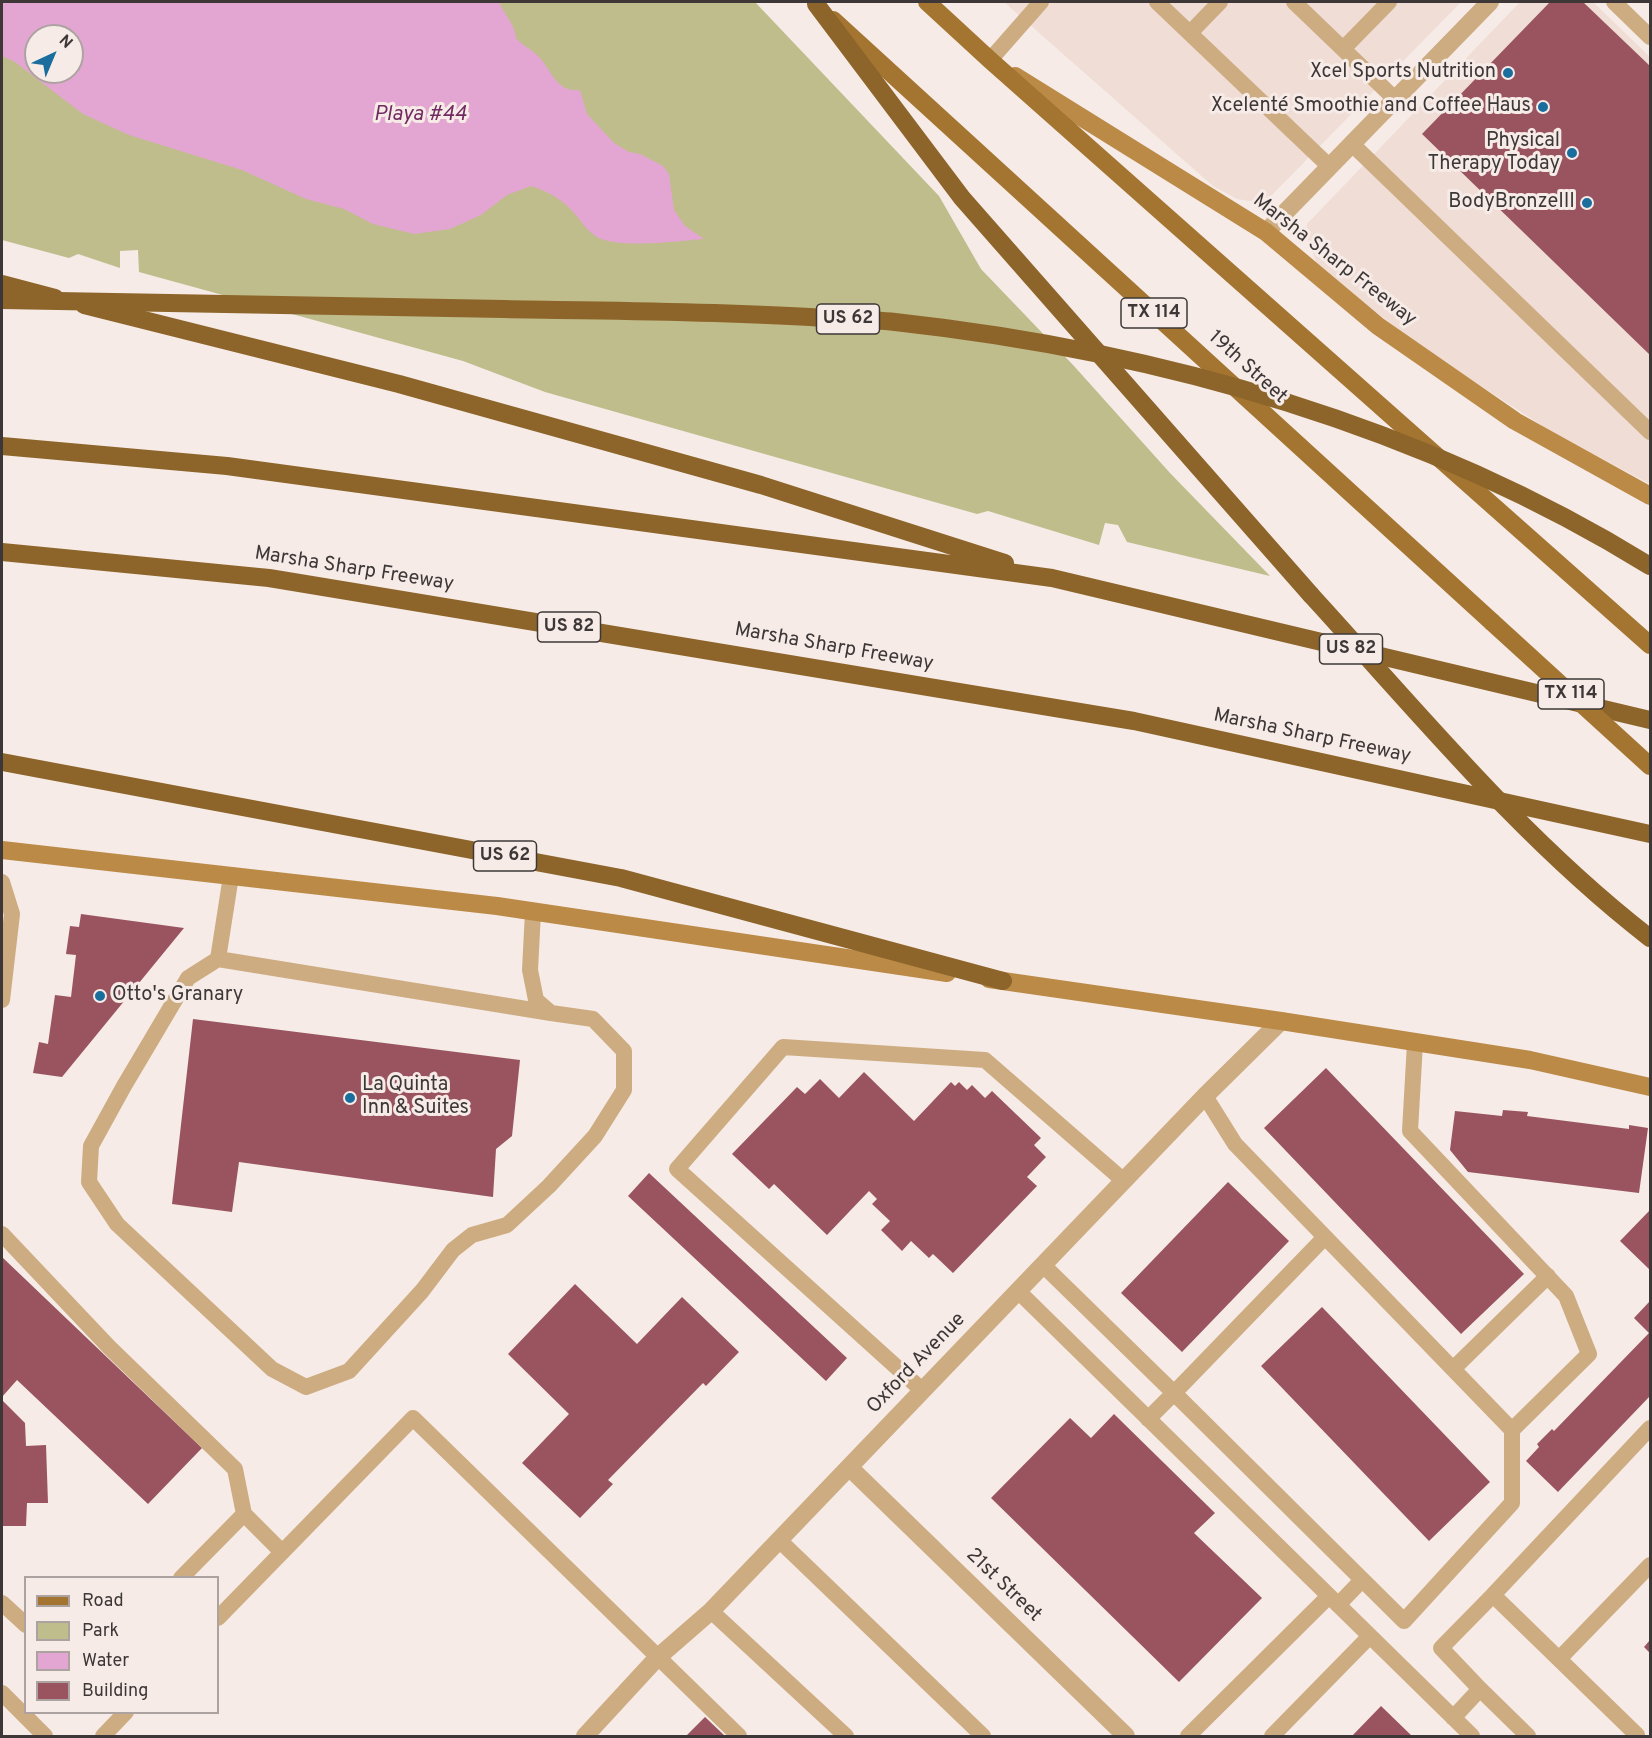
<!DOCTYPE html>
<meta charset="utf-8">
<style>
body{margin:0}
#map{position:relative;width:1652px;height:1738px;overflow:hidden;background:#f6ebe7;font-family:Overpass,sans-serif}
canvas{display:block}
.frame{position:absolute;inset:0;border:3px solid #3d3837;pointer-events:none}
.legend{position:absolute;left:24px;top:1576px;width:195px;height:138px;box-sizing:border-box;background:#f6ebe7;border:2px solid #aca3a1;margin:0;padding:8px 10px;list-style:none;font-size:18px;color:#3d3837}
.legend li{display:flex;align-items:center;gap:12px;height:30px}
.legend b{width:30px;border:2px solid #aca3a1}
.north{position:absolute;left:24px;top:24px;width:60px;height:60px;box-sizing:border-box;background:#f6ebe7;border:2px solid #aca3a1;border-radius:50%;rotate:44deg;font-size:16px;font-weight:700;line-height:24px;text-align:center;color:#3d3837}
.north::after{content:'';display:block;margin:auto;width:21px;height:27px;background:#196e9e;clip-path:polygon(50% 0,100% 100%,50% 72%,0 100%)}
</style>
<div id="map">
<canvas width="1652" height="1738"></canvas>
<div class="frame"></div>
<ul class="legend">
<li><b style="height:8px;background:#a47530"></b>Road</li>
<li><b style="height:16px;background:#bfbd8c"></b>Park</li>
<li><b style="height:16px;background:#e3a6d2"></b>Water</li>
<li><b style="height:16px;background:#995460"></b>Building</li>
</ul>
<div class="north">N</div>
</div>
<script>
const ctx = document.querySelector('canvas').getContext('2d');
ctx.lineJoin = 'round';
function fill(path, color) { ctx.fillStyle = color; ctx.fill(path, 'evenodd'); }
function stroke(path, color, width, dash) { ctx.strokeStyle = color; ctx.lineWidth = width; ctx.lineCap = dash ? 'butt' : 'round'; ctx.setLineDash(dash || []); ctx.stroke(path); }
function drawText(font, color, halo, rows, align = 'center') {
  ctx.font = font + ' Overpass,sans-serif'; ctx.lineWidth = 6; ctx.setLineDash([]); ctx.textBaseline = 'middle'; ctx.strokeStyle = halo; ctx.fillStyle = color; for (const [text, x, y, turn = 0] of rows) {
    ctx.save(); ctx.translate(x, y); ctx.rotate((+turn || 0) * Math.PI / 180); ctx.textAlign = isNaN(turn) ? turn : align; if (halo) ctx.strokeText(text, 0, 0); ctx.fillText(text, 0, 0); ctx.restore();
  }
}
const built = new Path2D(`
 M1004 2H1461L1268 199 1256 202 1237 199 1213 186Z
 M1520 2H1593L1650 57V484L1555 434 1424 349 1346 289 1316 262 1306 234 1307 224Z`);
const green = new Path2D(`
 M2 2H755L939 196 981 269 1074 366 1170 473 1270 576 1127 542 1118 525 1105 523 1099 545 988 511 977 514 545 392 463 361 139 272 138 250 120 251V268L78 254 69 258 2 240ZM36 36H72V72H36Z`);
const water = new Path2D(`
 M2 2H499C504 14 515 25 516 38 523 46 531 49 538 56 552 70 556 93 580 90L587 114 614 143 629 152 640 154 663 166 669 174 674 210 685 226 704 239C679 241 618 249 597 237 587 231 582 222 574 213 562 199 549 192 531 186L507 195 481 215 450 229 414 234 373 224 344 209 306 199 242 170 129 135 83 114 15 62 2 56ZM36 36H72V72H36Z`);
const building = new Path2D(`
 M1550 2H1583L1650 66V355L1422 134Z
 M81 914 184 928 62 1077 33 1073 39 1042 48 1044 55 995 71 997 76 955 66 954 70 926 79 927Z
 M193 1019 520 1060 512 1136 496 1149 493 1197 239 1162 232 1212 172 1204Z
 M1326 1068 1524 1274 1461 1334 1264 1128Z
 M864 1072 914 1121 951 1082 955 1086 959 1082 967 1090 972 1085 985 1098 992 1091 1041 1138 1034 1145 1046 1157 1027 1177 1037 1186 953 1273 933 1254 929 1258 911 1241 902 1251 881 1230 890 1221 872 1204 877 1199 869 1191 827 1235 774 1184 769 1189 732 1154 797 1087 805 1094 820 1079 839 1098Z
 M1503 1110 1528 1112 1527 1116 1629 1129V1125L1648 1128 1639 1193 1468 1172 1450 1150 1455 1111 1502 1116Z
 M649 1173 847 1358 826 1381 628 1196Z
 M1228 1182 1289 1241 1182 1352 1121 1293Z
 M1650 1210V1270L1620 1241Z
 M2 1257 202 1448 148 1504 17 1380 2 1397Z
 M575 1284 637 1344 682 1297 739 1352 706 1386 703 1383 608 1480 613 1484 580 1518 522 1463 569 1414 508 1354Z
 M1650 1301V1396L1558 1492 1526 1461 1539 1447 1537 1444 1552 1429 1554 1431 1649 1333 1634 1318Z
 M1322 1307 1490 1482 1429 1541 1261 1366Z
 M2 1400 25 1423 26 1446 46 1445 48 1503H27L26 1526H2Z
 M1114 1414 1215 1513 1194 1533 1262 1598 1179 1682 991 1498 1070 1418 1091 1438Z
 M1650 1640V1653L1644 1647Z
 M1381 1706 1412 1736H1352Z
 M705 1717 725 1736H686Z`);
const service = new Path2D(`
 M1157 2 1330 167
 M1294 2 1395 99
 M1614 2 1650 37
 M1190 33 1220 2
 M1343 49 1389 2
 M990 60 1041 2
 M1352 144 1650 432
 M231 876 218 959 188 978 124 1086 91 1146 89 1182 117 1224 272 1369 306 1387 349 1371 422 1291 453 1250 472 1235 507 1225 549 1186 595 1136 624 1090V1051L593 1019 551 1013 536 1000 530 970 533 912
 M2 882 12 914 2 1000
 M218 959 551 1013
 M1205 1096 1235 1144 1512 1430 1589 1354 1566 1296 1410 1131 1415 1043
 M2 1234 109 1347 235 1469 244 1514
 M1043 1265 1174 1393 1325 1237
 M1018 1291 1472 1736
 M1453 1369 1548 1276
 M923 1391 677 1169 783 1047 985 1060 1124 1181
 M1148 1419 1174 1393 1404 1621 1512 1503V1430
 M779 1540 983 1736
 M181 1578 244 1514 282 1552
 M2 1603 26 1625
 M1338 1605 1362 1580
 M711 1611 846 1736
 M218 1618 413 1418 739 1736
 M1560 1658 1650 1565
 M1480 1689 1528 1736
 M2 1693 45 1736
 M1453 1718 1480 1689 1441 1648 1493 1595
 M103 1736 126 1712
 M1188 1736 1329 1596
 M1272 1736 1370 1636
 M1635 1736 1637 1735 1493 1595 1650 1428`);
const minor = new Path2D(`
 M1266 232 1490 2
 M849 1467 1126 1736
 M585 1736 657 1658 711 1611 1205 1096 1281 1021`);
const secondary = new Path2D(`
 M1015 76 1266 232 1378 326 1515 421 1650 496
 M2 850 497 906 947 973
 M989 979 1281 1021 1530 1060 1650 1087`);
const primary = new Path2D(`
 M927 2 990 60 1650 645
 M833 20 1492 622`);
const motorway = new Path2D(`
 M816 4 962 198 1311 595
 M2 284 55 298
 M84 305 399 384 761 485 1005 563
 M2 446 227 466 1052 578 1650 720
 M2 552 269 578 1134 721 1650 834
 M2 762 621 878 1003 981`);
const primaryBridge = new Path2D(`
 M1492 622 1650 766`);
const motorwayBridge = new Path2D(`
 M2 300C169 303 336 306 504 309 606 311 708 311 810 317 838 319 867 319 895 322 1160 351 1423 426 1650 566
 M1311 595C1419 713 1523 840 1650 938`);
const markers = [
 [1508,73,6,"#196e9e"],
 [1543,107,6,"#196e9e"],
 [1572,153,6,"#196e9e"],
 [1587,203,6,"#196e9e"],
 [100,996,6,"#196e9e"],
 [350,1098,6,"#196e9e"]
];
const shields = [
 [1154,313,66],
 [848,319,63],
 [569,627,63],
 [1351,649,63],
 [1571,694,66],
 [505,856,63]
];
const shieldNames = [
 ["TX 114",1154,313],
 ["US 62",848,319],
 ["US 82",569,627],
 ["US 82",1351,649],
 ["TX 114",1571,694],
 ["US 62",505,856]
];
const poiNames = [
 ["Xcel Sports Nutrition",1496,73],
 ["Xcelenté Smoothie and Coffee Haus",1531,107],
 ["Physical",1560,142],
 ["Therapy Today",1560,165],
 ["BodyBronzeIII",1575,203],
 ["Otto's Granary",112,996,"left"],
 ["La Quinta",362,1086,"left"],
 ["Inn & Suites",362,1109,"left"]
];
const streetNames = [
 ["Marsha Sharp Freeway",1334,261,38],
 ["19th Street",1247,368,42],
 ["Marsha Sharp Freeway",354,570,9],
 ["Marsha Sharp Freeway",834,648,10],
 ["Marsha Sharp Freeway",1312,737,12],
 ["Oxford Avenue",917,1364,-46],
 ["21st Street",1003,1586,44]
];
const waterNames = [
 ["Playa #44",420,116]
];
fill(built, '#efddd6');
fill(green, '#bfbd8c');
fill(water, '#e3a6d2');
fill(building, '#995460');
stroke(service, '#cdac81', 16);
stroke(minor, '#cdac81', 18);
stroke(secondary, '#bb8a47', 18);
stroke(primary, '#a47530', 18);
stroke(motorway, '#8d652a', 18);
stroke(primaryBridge, '#a47530', 18);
stroke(motorwayBridge, '#8d652a', 18);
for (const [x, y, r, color] of markers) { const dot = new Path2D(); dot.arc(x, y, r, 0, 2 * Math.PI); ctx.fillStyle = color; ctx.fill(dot); stroke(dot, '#f6ebe7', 2); }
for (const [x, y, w] of shields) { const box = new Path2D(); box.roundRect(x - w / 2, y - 15, w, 30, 4.5); ctx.fillStyle = '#f6ebe7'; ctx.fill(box); stroke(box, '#3d3837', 1.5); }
drawText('bold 18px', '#3d3837', null, shieldNames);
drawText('20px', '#3d3837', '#f6ebe7', poiNames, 'right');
drawText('20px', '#3d3837', '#f6ebe7', streetNames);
drawText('italic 21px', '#722b62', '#f6ebe7', waterNames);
</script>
